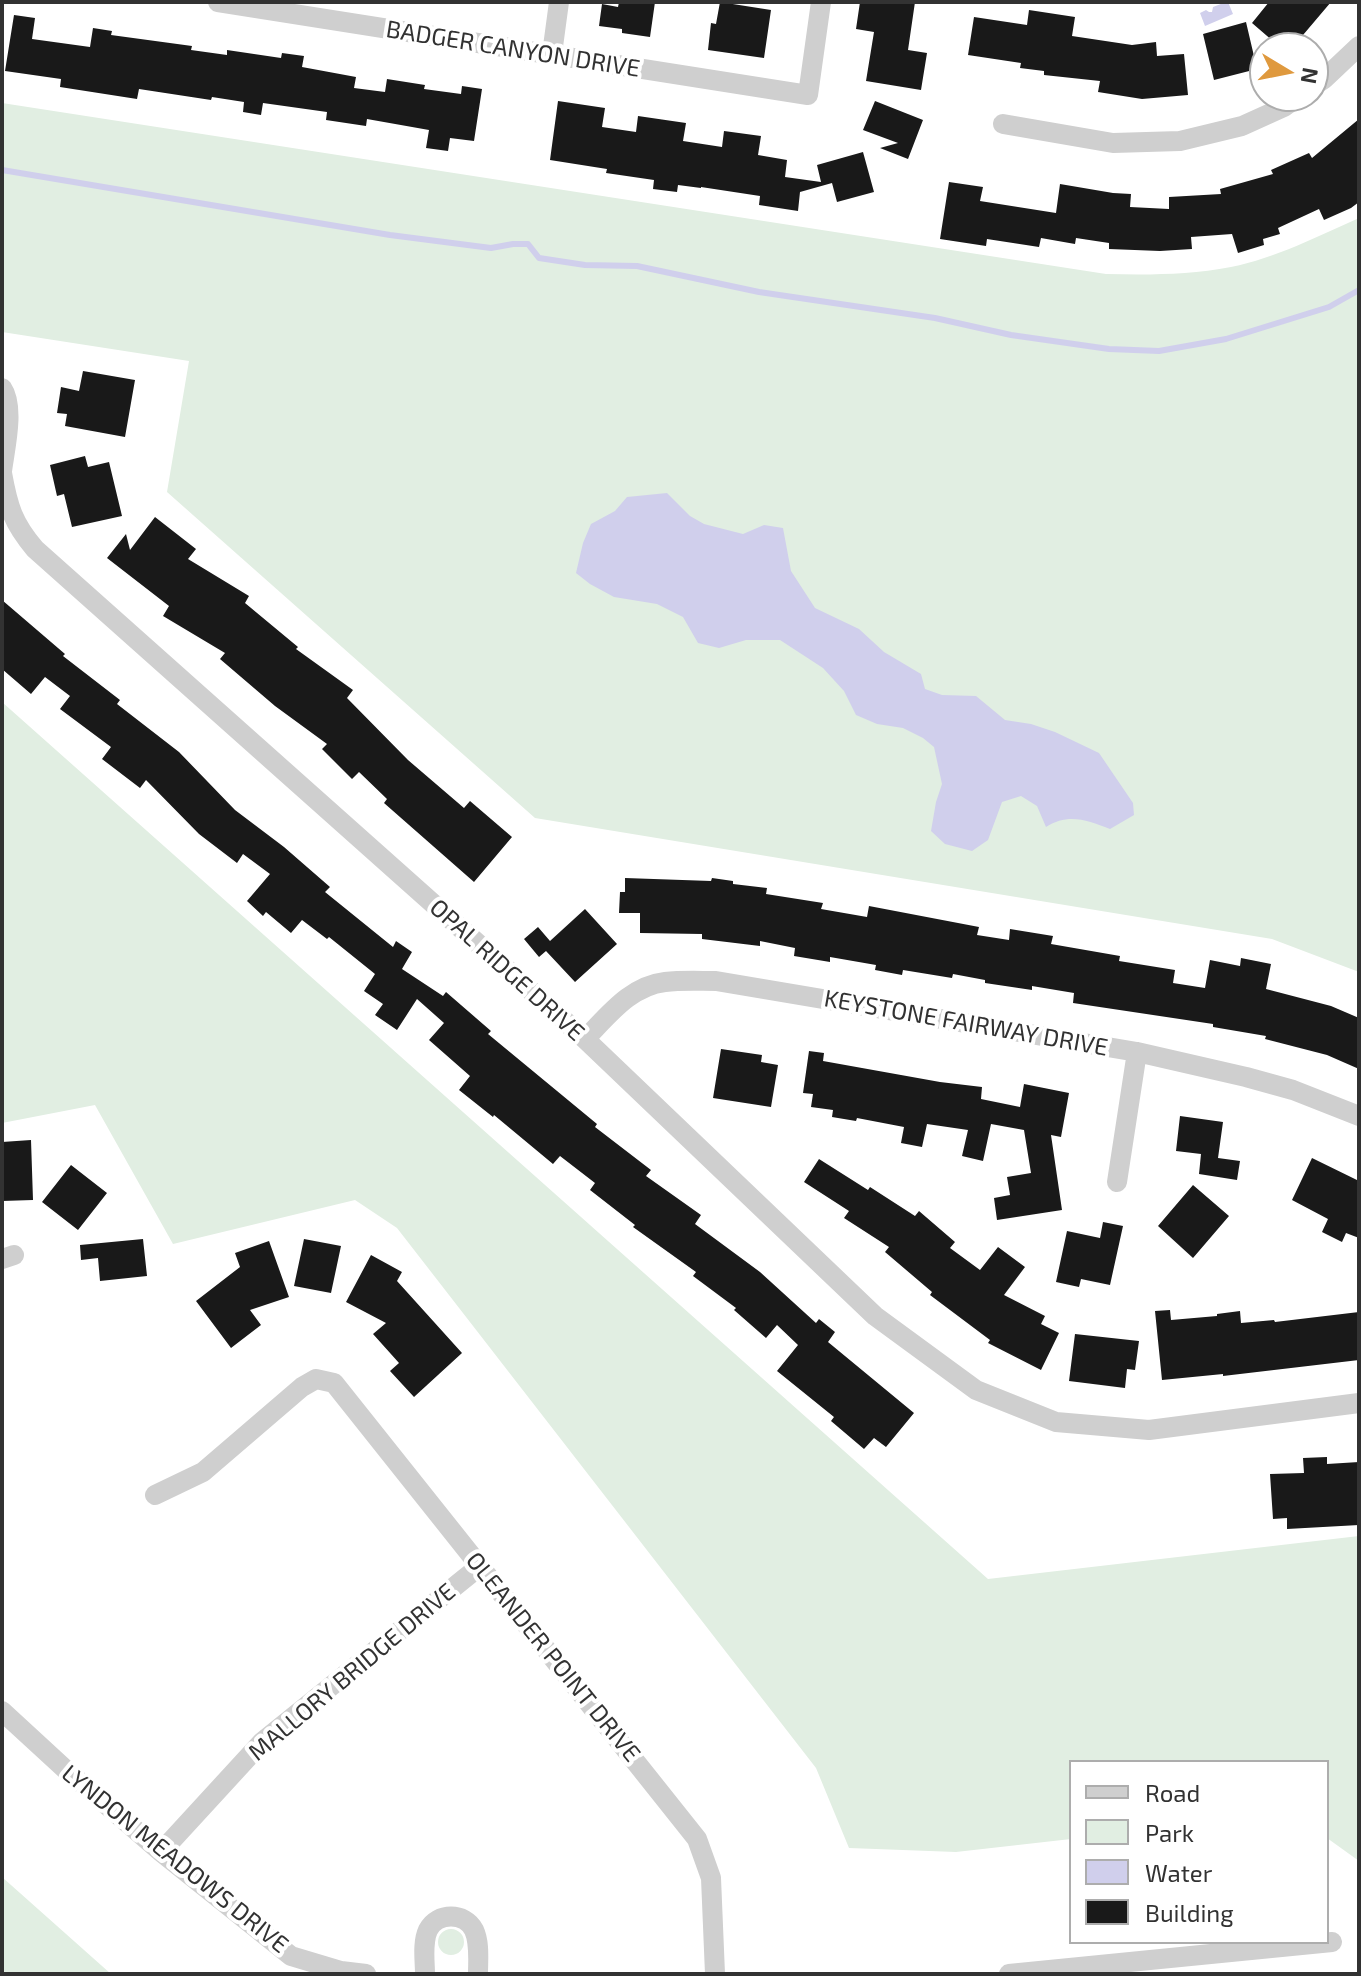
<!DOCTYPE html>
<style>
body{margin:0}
#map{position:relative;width:1361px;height:1976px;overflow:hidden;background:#fff;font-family:"Exo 2",sans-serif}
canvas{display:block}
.frame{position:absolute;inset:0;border:4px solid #323232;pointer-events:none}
.legend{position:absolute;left:1069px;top:1760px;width:260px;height:184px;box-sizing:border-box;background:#fff;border:2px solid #adadad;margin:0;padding:10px 14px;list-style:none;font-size:24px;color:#323232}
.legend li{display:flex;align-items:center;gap:16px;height:40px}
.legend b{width:40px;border:2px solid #adadad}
.north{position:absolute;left:1249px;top:32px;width:80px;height:80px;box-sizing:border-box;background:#fff;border:2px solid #adadad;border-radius:50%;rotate:100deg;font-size:22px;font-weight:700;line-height:32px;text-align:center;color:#323232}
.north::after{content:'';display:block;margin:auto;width:28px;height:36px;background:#df993e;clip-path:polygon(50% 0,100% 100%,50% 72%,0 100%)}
</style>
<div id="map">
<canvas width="1361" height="1976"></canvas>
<div class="frame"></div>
<ul class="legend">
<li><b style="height:10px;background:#cfcfcf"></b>Road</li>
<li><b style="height:22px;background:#e1eee2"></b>Park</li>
<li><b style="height:22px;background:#d0cfec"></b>Water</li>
<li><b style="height:22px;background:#191919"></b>Building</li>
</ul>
<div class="north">N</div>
</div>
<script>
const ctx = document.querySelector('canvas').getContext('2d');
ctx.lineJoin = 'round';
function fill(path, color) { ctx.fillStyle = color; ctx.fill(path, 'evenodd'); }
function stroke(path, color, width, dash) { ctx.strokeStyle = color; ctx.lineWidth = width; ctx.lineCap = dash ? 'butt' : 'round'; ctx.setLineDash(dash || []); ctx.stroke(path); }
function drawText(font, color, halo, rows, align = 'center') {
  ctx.font = font + ' "Exo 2",sans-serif'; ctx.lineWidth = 8; ctx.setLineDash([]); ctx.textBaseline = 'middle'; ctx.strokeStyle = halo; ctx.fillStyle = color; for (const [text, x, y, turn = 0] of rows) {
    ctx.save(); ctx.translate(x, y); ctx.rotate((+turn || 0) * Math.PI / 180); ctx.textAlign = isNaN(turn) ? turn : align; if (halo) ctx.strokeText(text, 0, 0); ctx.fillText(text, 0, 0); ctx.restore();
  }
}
const green = new Path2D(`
 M2 103 1106 274C1148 275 1189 275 1231 267 1276 258 1318 236 1359 218V972L1272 939 535 818 167 492 189 361 2 332Z
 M2 702 988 1579 1359 1536V1861L1327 1838V1762H1071V1839L956 1852 849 1848 816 1768 397 1228 355 1200 173 1244 95 1105 2 1123Z
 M2 1877 111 1974H2Z
 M438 1942a13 13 0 1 1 26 0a13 13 0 1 1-26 0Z`);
const water = new Path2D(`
 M1226 2H1228L1233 14 1205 26 1200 13 1206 10 1209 12H1212L1213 7Z
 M667 493 690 516 704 524 743 534 764 525 783 528 791 571 815 608 859 629 884 652 921 674 925 689 942 695 976 696 1005 720 1031 724 1055 732 1099 753 1133 803 1134 815 1110 829C1087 820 1068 813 1046 827L1037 806 1021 796 1002 802 988 840 972 851 945 844 931 831 936 802 942 784 934 747 923 738 903 728 877 724 856 715 844 691 823 668 780 640H746L719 648 698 643 683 617 657 604 614 597 590 584 576 573 583 543 591 524 615 511 627 497Z`);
const stream = new Path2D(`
 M2 170 390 235 491 248 513 244H528L539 258 585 265 637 266 759 292 935 318 1011 335 1109 349 1159 351 1226 339 1329 307 1359 290`);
const building = new Path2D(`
 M619 2H655L650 37 622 33V29L599 26 602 4 618 7Z
 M720 2 771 10 764 58 708 50 711 23 716 24Z
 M860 2H915L908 50 927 53 921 90 866 81 874 32 856 29Z
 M1269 2H1331L1292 48H1281L1252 23Z
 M1029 10 1075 17 1072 36 1132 45 1156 42 1157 56 1184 54 1188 95 1142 99 1098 92 1100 81 1044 75V71L1020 68 1021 63 968 55 974 17 1027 25Z
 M14 15 35 18 32 39 90 47 93 28 112 31 111 35 192 46 191 50 227 55V50L281 58 282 53 304 56 302 67 356 77 354 88 385 92 387 79 425 85 424 89 461 94 462 86 482 89 474 141 450 138 448 151 426 148 429 130 367 119 366 126 326 120 327 112 263 103 261 115 243 112 244 102 212 97 211 100 139 89 137 99 60 87 61 79 5 71Z
 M1246 22 1257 69 1214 80 1203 34Z
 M558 101 605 108 602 127 636 132 638 116 686 123 683 141 722 147 724 131 761 136 758 155 787 160 785 177 821 182 817 165 863 152 874 192 837 202 832 183 800 192 798 211 759 205 760 196 701 187V188L678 185 677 192 653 189 654 180 606 173 607 169 550 160Z
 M875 101 923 120 908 159 880 148 898 143 863 130Z
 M1359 119V202L1351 208 1324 220 1319 209 1278 228 1280 234 1263 239 1264 245 1238 253 1232 234 1191 237 1192 249 1160 251 1109 249V243L1076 238 1075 244 1041 238 1039 247 987 239 986 246 940 239 949 182 983 187 980 201 1056 213 1060 184 1113 193 1131 194 1130 207 1169 209V197L1221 194 1220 189 1273 174 1271 170 1309 153 1312 158Z
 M83 371 135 380 125 437 65 426 67 414 57 413 61 387 79 391Z
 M85 456 88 467 109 462 122 516 72 527 64 494 57 496 50 465Z
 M155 517 196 549 188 559 249 596 245 603 298 647 296 649 353 690 347 698 408 760 464 808 470 801 512 837 474 882 384 803 387 799 359 772 352 779 322 749 327 744 275 706 220 659 225 653 163 616 169 606 107 558 126 534 130 550Z
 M2 600 65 654 63 656 120 700 117 704 179 752 235 810 284 847 330 887 325 892 393 947 396 941 412 952 402 969 443 996 446 992 491 1031 488 1034 597 1124 595 1127 651 1170 646 1176 701 1215 695 1224 760 1272 816 1323 819 1319 835 1332 828 1342 914 1413 886 1447 874 1438 864 1449 831 1421 834 1417 777 1371 798 1345 777 1325 766 1338 734 1310 736 1308 693 1276 696 1272 633 1227 635 1225 590 1190 595 1183 560 1156 553 1164 494 1115 493 1117 459 1090 470 1076 429 1040 444 1023 417 999 397 1030 375 1015 383 1004 364 991 375 974 329 937 327 939 302 920 291 933 266 912 263 916 247 901 270 874 243 854 237 863 199 834 146 780 140 788 102 759 111 747 60 709 70 696 45 677 31 694 2 669Z
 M625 878 711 881 712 878 733 881V884L767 888 766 894 823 903 821 909 867 917 869 906 979 927 977 935 1009 940 1010 929 1053 936 1051 944 1120 956 1119 961 1175 970 1173 983 1205 988 1210 960 1240 966 1241 958 1271 964 1266 989 1331 1006 1359 1018V1069L1327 1055 1265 1039 1266 1036 1213 1027V1024L1073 1003 1074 993 1032 986V990L985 983V980L953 974 952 978 903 970 902 975 875 970 876 965 830 957V962L794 956 795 948 760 941V946L702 939V934L640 933V913H619L620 892H625Z
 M585 909 617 944 575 982 546 951 539 957 524 939 538 927 550 941Z
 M721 1049 762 1055 761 1062 778 1065 771 1107 713 1098Z
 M809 1051 824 1053 823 1061 940 1082 982 1087 981 1099 1020 1107 1024 1084 1069 1093 1061 1137 1051 1135 1062 1210 997 1220 994 1198 1010 1195 1007 1177 1031 1173 1024 1130 991 1124 983 1161 962 1156 968 1130 927 1124 922 1147 901 1143 904 1127 857 1118 856 1121 832 1117 833 1110 811 1107 813 1094 803 1093Z
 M1180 1116 1223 1122 1218 1158 1240 1161 1237 1180 1199 1174 1201 1154 1176 1151Z
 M31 1140 33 1200 2 1201V1142Z
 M1312 1158 1359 1181V1238L1346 1233 1342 1242 1322 1232 1328 1219 1292 1200Z
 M819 1159 868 1190 870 1187 915 1216 919 1211 955 1242 950 1248 980 1270 998 1247 1025 1267 1004 1295 1045 1316 1041 1324 1059 1333 1041 1370 988 1343 990 1340 930 1295 932 1292 885 1252 889 1247 844 1218 849 1211 804 1182Z
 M71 1165 107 1193 78 1230 42 1202Z
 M1193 1185 1229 1216 1193 1258 1158 1226Z
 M1103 1222 1123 1226 1110 1285 1081 1279 1079 1287 1056 1282 1067 1231 1100 1238Z
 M143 1239 147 1276 100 1281 98 1258 81 1260 80 1245Z
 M304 1239 341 1246 331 1293 294 1286Z
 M269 1241 289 1297 250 1310 261 1325 231 1348 196 1301 240 1267 235 1253Z
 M371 1255 402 1272 397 1281 462 1353 414 1397 390 1371 399 1363 373 1334 386 1323 346 1302Z
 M1170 1310 1171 1320 1217 1316V1314L1240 1311 1241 1323 1274 1320 1275 1322 1359 1312V1360L1223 1376V1374L1162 1380 1155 1311Z
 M1075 1334 1139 1341 1135 1370 1127 1369 1125 1388 1069 1381Z
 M1327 1457V1464L1359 1462V1525L1287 1529V1518L1273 1519 1270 1474 1304 1473 1303 1458Z`);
const street = new Path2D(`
 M218 2 808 95 821 2
 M552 54 559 2
 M1313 86 1324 79 1359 46
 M1003 124 1113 143 1180 141 1242 126 1284 107 1299 96
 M2 388C15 407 5 448 2 471
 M2 473C8 507 13 523 35 549L585 1039 875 1316 976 1390 1056 1422 1149 1430 1359 1403
 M585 1039C608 1016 630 986 665 982 682 980 699 981 716 981L1137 1052 1246 1077 1293 1090 1359 1116
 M1117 1182 1137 1052
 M2 1259 14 1255
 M155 1495 203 1472 302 1387 316 1379 334 1383 697 1839 711 1878 715 1974
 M2 1711 65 1769 161 1852 291 1956 341 1971 366 1974
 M161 1852 262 1742 480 1566
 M425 1974C425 1961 422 1943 428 1930 437 1912 465 1912 474 1930 480 1943 478 1960 478 1974
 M1009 1974 1332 1942`);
const streetNames = [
 ["BADGER CANYON DRIVE",513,49,9],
 ["OPAL RIDGE DRIVE",507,970,42],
 ["KEYSTONE FAIRWAY DRIVE",966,1023,10],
 ["OLEANDER POINT DRIVE",553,1657,51],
 ["MALLORY BRIDGE DRIVE",352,1672,-40],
 ["LYNDON MEADOWS DRIVE",175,1859,39]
];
fill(green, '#e1eee2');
fill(water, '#d0cfec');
stroke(stream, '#d0cfec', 6);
fill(building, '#191919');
stroke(street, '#cfcfcf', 20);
drawText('24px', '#323232', '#fff', streetNames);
</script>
